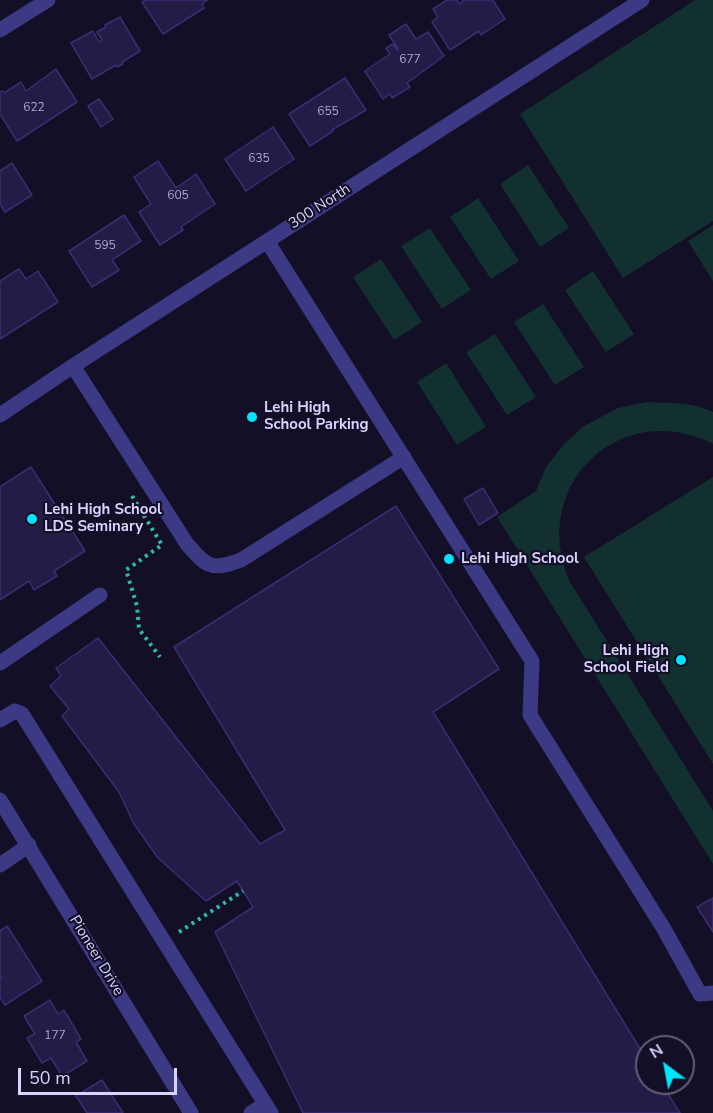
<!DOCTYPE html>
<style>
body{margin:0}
#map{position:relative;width:713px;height:1113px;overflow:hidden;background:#130f26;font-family:"Nunito Sans",sans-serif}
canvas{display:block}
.north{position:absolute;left:635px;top:1035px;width:60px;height:60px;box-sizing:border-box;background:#130f26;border:2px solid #625e7d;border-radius:50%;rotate:328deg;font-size:16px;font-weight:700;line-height:24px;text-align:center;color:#d9d4ff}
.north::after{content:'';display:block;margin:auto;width:21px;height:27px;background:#00e5ff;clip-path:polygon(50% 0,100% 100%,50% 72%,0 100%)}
.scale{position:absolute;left:18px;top:1068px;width:159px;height:27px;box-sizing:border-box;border:3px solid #d9d4ff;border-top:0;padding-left:8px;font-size:18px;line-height:21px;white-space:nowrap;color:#d9d4ff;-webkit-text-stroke:4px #130f26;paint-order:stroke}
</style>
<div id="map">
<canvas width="713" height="1113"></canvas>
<div class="north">N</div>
<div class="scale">50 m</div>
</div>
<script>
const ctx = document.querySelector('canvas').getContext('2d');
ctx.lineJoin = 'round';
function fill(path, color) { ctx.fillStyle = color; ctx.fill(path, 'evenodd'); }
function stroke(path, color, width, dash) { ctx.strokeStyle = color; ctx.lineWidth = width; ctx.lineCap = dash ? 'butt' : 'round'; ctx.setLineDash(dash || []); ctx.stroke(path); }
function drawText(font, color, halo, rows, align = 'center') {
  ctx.font = font + ' "Nunito Sans",sans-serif'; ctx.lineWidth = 4.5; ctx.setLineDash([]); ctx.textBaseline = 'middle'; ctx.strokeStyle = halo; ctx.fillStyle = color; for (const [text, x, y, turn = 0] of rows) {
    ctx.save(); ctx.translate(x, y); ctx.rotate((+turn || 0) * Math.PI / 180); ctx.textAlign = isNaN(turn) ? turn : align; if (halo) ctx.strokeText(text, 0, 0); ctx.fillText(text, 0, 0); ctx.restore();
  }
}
const green = new Path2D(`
 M695 0H713V221L623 278 520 114Z
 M528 165 569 228 540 247 500 184Z
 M478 198 519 261 491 279 450 217Z
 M713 225V281L688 241Z
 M430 228 471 290 442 309 401 246Z
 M381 259 422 322 394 340 353 277Z
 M593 271 634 334 606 352 565 290Z
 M543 304 584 367 555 385 514 322Z
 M495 334 536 397 507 415 466 352Z
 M446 363 486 427 457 445 417 382Z
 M646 402C667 403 693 402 713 412V444C620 397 528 486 570 582L713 811V864L497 517 536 491 546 467 564 444 584 426 618 408Z
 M713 477V764L584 557Z`);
const building = new Path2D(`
 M146 0H208L202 4 204 8 163 34 142 2Z
 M447 0H457L459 4 464 0H493L505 19 481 35 479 31 450 50 432 22 438 17 433 9Z
 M120 17 140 51 122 62 123 64 117 67 116 65 92 79 71 43 93 31 99 42 102 40 97 32 106 27 105 25Z
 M406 24 416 39 428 32 444 56 407 83 410 87 392 98 390 94 383 99 365 71 390 54 386 48 393 44 397 50 398 49 389 35Z
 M56 69 77 102 17 141 0 114V92L3 91 4 93 21 82 26 91Z
 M345 78 366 110 332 130 333 131 310 146 289 114Z
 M99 99 113 119 101 127 88 106Z
 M273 127 294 159 246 191 225 159Z
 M158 161 176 188 196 174 215 204 181 227 183 230 160 245 139 212 151 204 134 177Z
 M12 163 32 195 5 212 0 204V171Z
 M124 215 141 241 112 260 119 270 92 287 69 251Z
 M19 269 26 279 38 271 58 302 0 339V281Z
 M31 467 85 551 54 571 57 576 34 590 29 581 0 600V487Z
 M483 488 498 513 479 525 464 499Z
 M396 506 499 669 433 712 647 1060V1083H661L680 1113H303L215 932 253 907 237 881 206 901 158 858 134 824 119 792 62 716 69 709 50 686 61 676 56 668 98 638 260 844 285 830 174 647Z
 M713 898V932L697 907Z
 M7 926 42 981 5 1005 0 998V978L2 977 0 974V931Z
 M50 1000 58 1014 64 1010 81 1039 76 1042 87 1061 62 1076 51 1058 42 1063 27 1038 35 1034 24 1016Z
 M102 1080 123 1113H87L76 1096Z`);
const path = new Path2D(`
 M132 496 162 545 126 570 137 606 139 629 160 657
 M179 932 243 891`);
const minor = new Path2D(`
 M0 30 48 0
 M267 241 532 661 530 715 664 929 700 994 713 993
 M73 366 187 544C207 567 211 571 241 560L404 457
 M0 415 73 366 642 0
 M0 663 100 595
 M0 720 15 711 22 714 271 1113
 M0 800 191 1113
 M0 865 29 845
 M251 1113 265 1104`);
const markers = [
 [252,417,6,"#00e5ff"],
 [32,519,6,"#00e5ff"],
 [449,559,6,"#00e5ff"],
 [681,660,6,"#00e5ff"]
];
const numberNames = [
 ["677",410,60],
 ["622",34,108],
 ["655",328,112],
 ["635",259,159],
 ["605",178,196],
 ["595",105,246],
 ["177",55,1036]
];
const streetNames = [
 ["300 North",320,207,-33],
 ["Pioneer Drive",96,956,59]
];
const poiNames = [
 ["Lehi High",264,408],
 ["School Parking",264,425],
 ["Lehi High School",44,510],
 ["LDS Seminary",44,527],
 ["Lehi High School",461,559],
 ["Lehi High",669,651,"right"],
 ["School Field",669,668,"right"]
];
fill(green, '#12302f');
fill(building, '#241b47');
stroke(building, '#3b2d73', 1.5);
stroke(path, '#2fb8b0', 4, [3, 4.5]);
stroke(minor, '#3d3a85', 15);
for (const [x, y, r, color] of markers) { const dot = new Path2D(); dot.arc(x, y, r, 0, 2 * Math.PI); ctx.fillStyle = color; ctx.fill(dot); stroke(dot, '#130f26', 2); }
drawText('12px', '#aca6d1', null, numberNames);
drawText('15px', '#d9d4ff', '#130f26', streetNames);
drawText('bold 15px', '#d9d4ff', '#130f26', poiNames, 'left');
</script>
